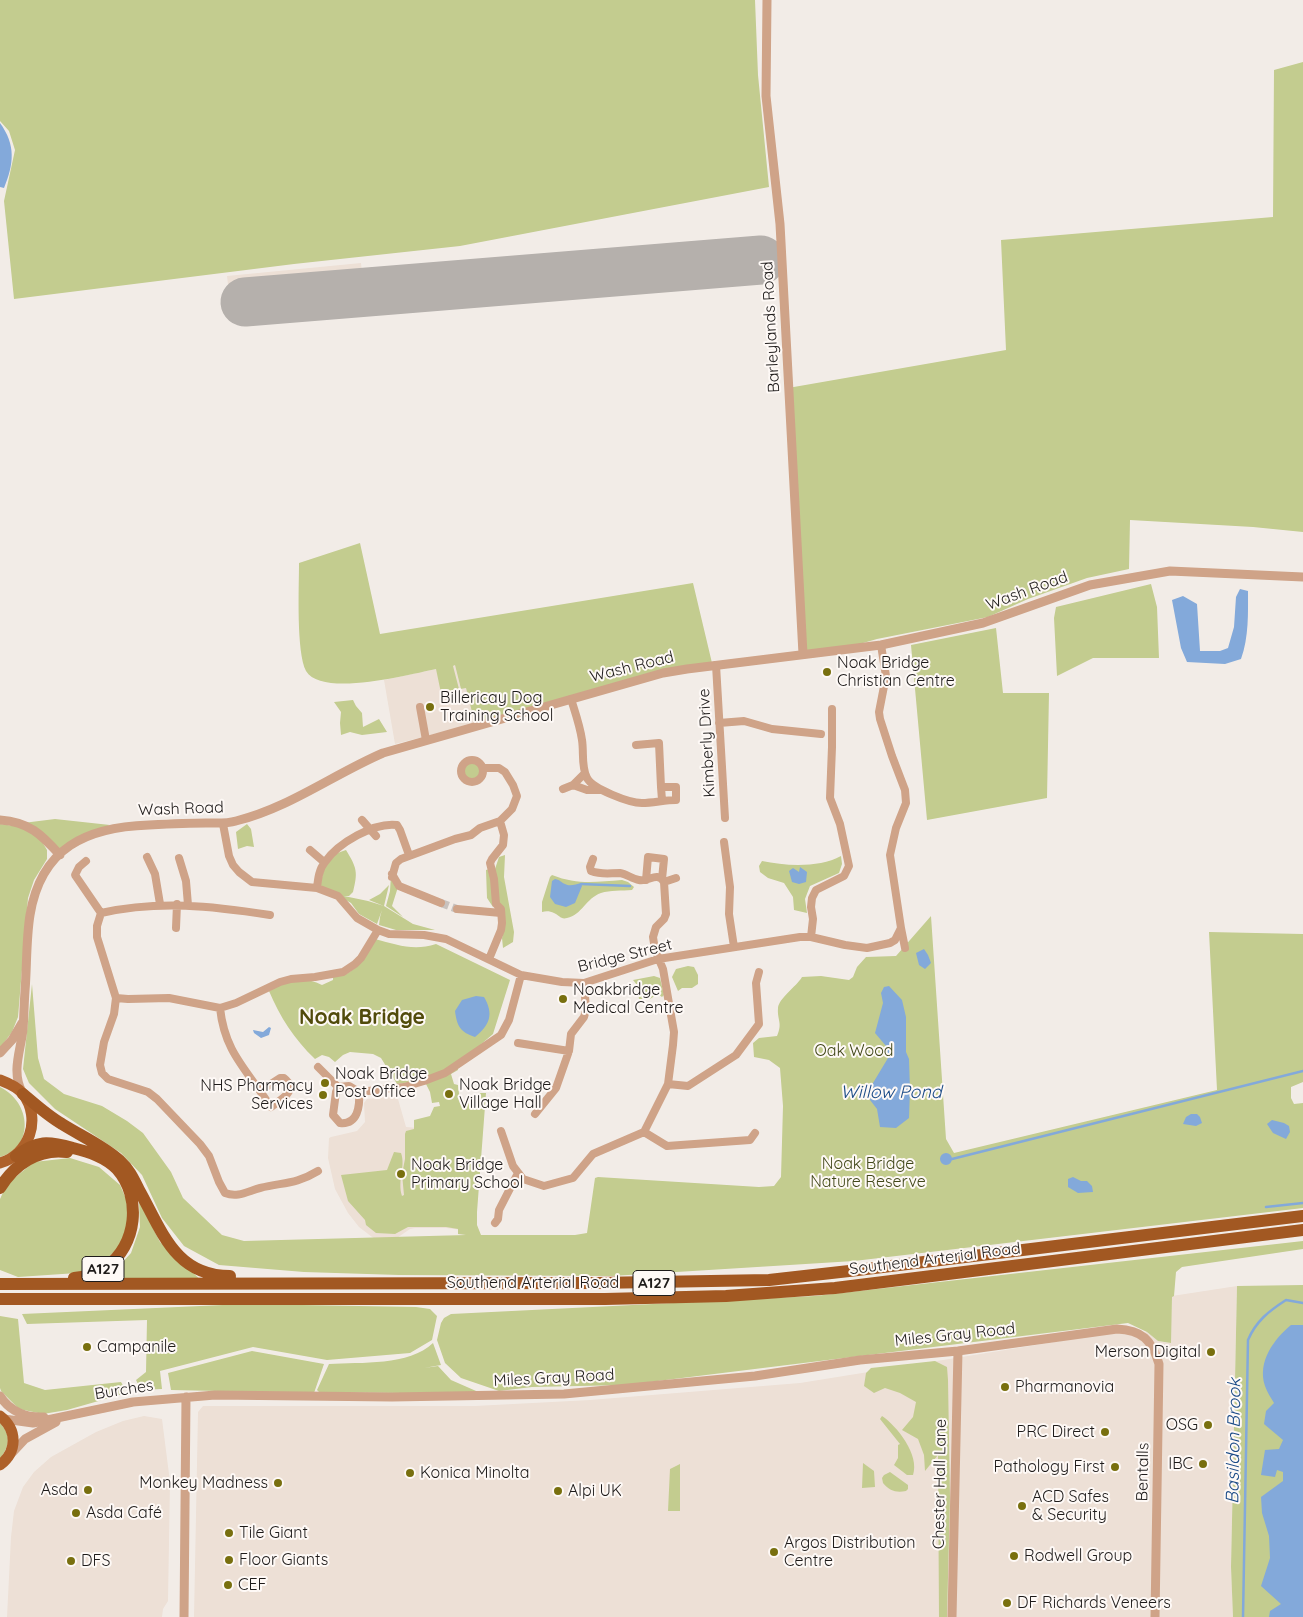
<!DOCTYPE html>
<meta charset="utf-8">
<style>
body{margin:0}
canvas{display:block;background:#f2ece7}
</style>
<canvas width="1303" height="1617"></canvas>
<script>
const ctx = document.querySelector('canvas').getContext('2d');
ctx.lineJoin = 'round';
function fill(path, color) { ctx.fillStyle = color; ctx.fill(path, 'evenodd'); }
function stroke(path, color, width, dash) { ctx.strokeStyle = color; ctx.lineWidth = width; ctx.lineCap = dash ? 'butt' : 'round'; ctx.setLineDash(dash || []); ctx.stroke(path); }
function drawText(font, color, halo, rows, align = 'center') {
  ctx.font = font + ' Quicksand,sans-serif'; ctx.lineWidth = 4; ctx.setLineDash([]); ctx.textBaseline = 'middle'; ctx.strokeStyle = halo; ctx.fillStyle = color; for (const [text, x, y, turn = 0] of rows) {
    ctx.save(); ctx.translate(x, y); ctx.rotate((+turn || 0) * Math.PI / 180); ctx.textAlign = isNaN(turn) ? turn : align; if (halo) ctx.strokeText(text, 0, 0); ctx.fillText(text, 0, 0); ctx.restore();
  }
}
const built = new Path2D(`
 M361 263 363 282 229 293 227 276Z
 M455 665 461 689 466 688 475 724 395 744 384 680Z
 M395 1096 398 1099 406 1127 418 1128 469 1231 446 1228H415L410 1229 394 1240H376L359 1227 348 1213 335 1189 328 1158 329 1138 331 1137 357 1131 365 1122 364 1103 367 1099Z
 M1237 1286 1231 1566 1233 1617H194L198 1412 203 1406H475L590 1400 800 1383 1117 1332 1139 1334 1147 1332 1158 1341 1170 1343 1172 1296Z
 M144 1416 162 1419 170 1482 168 1601 163 1609 162 1617H7L11 1537 14 1511 23 1487 34 1472 51 1457 96 1432 123 1421Z`);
const green = new Path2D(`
 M0 0H755L758 75 769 187 460 246 294 264 14 299 4 201 15 150 9 131 0 121Z
 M1303 62V532L1253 527 1130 520 1129 569 1087 578 1028 599 988 617 877 639 835 651 803 654 788 388 1006 350 1001 240 1273 217 1274 70Z
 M360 543 380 634 693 583 712 663 475 724 466 688 461 689 455 665 453 666 459 689 441 693 436 669C411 674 322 698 306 671 296 652 299 587 299 563Z
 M1151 584 1157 607 1159 658H1093L1057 676 1054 618 1056 607Z
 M996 628 1003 693H1049L1047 798 927 820 911 645Z
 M353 700 356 706 362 713 363 727 379 719 387 732 362 735 350 732 341 735 340 723 341 712 334 702Z
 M461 771a11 11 0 1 1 22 0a11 11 0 1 1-22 0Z
 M55 819 110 825 69 843 57 851 23 823Z
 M0 824 22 827 41 840 47 850V859L34 880 28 898 18 1017 12 1032 0 1048Z
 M247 824 251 829 254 847 247 846 238 849 236 832Z
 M346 850C357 868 358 872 353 892L349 896H344L368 901 384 906 413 924 435 930H396L379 925 380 917 382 910 377 924 359 914 351 903 337 895 320 888C324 868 325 856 346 850Z
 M505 855 504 877 514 932 513 942 503 948 502 938 505 926 499 903 495 869 499 857Z
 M841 856 842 864 839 873 810 886 805 899 807 913 794 910 793 897 784 883 768 878 760 872 759 866 762 861C786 866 819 868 841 856Z
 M489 869 492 886 493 907 487 898 486 870Z
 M391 875 398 887 392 906 403 917 386 906 390 891Z
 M552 875C577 885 596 882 622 880L628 882 634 887 632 890C622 891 610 890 601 893 586 898 582 915 567 918 561 920 559 915 554 913 550 911 546 911 542 912V902L550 877Z
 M389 885 384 906 369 900 380 894Z
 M931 916 946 1139 954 1153 1217 1090 1209 932 1303 934V1082L1291 1087V1098L1294 1104 1303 1103V1208L854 1261 612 1276 399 1275 304 1272 219 1265 184 1246 162 1218 142 1175 121 1153 55 1109 29 1083 23 1069 32 984 38 1058 44 1079 64 1094 102 1106 127 1121 143 1133 171 1172 183 1198 222 1235 244 1241 466 1235 458 1234V1229L446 1227H408L395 1234 376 1233 366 1225 365 1220 348 1201 341 1175 387 1170 394 1152 401 1153C406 1167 397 1180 402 1196L404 1195 402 1174 405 1159V1134L406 1131 414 1129V1120L430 1116 434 1107 440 1106 439 1102 432 1103 430 1092 424 1080 397 1084 381 1058 373 1054 350 1052 343 1055 335 1062 329 1057 322 1055 315 1059C294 1039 280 1017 269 991 288 981 301 975 322 985L333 980V976C355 978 365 955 375 939 397 945 414 951 436 944L510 980 493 1034 458 1064V1070L451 1074 454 1084 458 1085 460 1102 480 1093H486L477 1212V1225L481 1235H575L587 1233 595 1178 598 1177 759 1187 774 1186 781 1177 783 1106 780 1068 769 1060 754 1057 753 1043 759 1038 777 1036C783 1023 777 1020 778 1008 779 998 796 987 802 977L821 976 849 980 853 977 857 967 866 957 896 956Z
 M688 966 694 967 698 975V984L692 988H682L678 991 672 977 676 969Z
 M654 976 660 978 664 995 662 997 658 994 650 999H639L637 985 633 980Z
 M0 1087C31 1102 35 1147 0 1157Z
 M70 1158 99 1167 120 1185 130 1208 123 1244 92 1272 18 1277 0 1270V1199L7 1184 34 1162Z
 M139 1201 160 1242 205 1284 107 1279 131 1253 140 1227Z
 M1303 1241V1249L1182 1267 1176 1272 1174 1296 1172 1297 1171 1343 1158 1341 1147 1332 1128 1323 625 1385 532 1387 499 1391 461 1378 445 1363 437 1340 441 1323 444 1318 451 1314 815 1296Z
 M1303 1285V1617H1233L1231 1567 1237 1286Z
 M245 1304 416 1307 430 1309 437 1316 432 1340 410 1353 327 1360 253 1347 160 1371 162 1389 141 1390 136 1380 146 1372 147 1320 27 1324 22 1314Z
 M0 1316 18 1319 24 1383 45 1390 121 1382 124 1387 123 1394 67 1410 43 1414 19 1409 1 1391 0 1388Z
 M433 1343 441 1365 424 1368 438 1366 451 1380 483 1394 319 1392 317 1390 329 1364C361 1362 409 1366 433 1343Z
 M252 1351 324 1364 314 1393 171 1390 168 1373Z
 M935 1361 947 1367 948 1380 950 1497 947 1617H939L938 1455 925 1471 924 1455 918 1439 902 1430 913 1417 916 1402 900 1393 885 1388 874 1393 864 1386 866 1373 871 1368Z
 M882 1416C897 1426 920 1455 913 1475H907L894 1465 898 1458V1445L900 1444 880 1419Z
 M0 1423C12 1436 9 1446 0 1459Z
 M863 1463 874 1471 875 1487 862 1488Z
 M680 1464V1511H668L670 1469Z
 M890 1472 908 1485V1489L906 1491C896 1493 890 1491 883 1483L882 1478 884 1475Z`);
const water = new Path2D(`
 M0 123C16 145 14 164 4 188L0 187Z
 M1240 589 1248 591C1248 613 1249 637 1241 659L1225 664 1187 662 1181 648 1172 600 1183 596 1197 604 1200 651H1220L1228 648 1234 627 1236 597Z
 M800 867 807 872 806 882 799 884 792 882 789 871 793 868 799 872Z
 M555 879C561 880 560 882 565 884 570 887 576 884 581 883L582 886 575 903 566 907 555 904 550 897 552 881Z
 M924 949 928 955 931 963 925 969 919 965 916 953Z
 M889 986 902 1000 906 1017V1052L909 1059 910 1090 909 1118 896 1128 880 1127 877 1109 870 1100 873 1083 888 1058 886 1046 875 1033 883 1003 881 993 884 987Z
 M476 996 484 997C494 1014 490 1025 475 1037 460 1032 457 1026 455 1011L462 1000Z
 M269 1027 271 1028 269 1035 261 1038 254 1033 253 1030 263 1032Z
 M1191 1114H1197L1200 1117 1202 1123 1196 1126 1183 1124 1186 1117Z
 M1272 1120 1284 1123 1289 1126 1290 1132 1286 1139 1273 1133 1267 1124Z
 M940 1159a6 6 0 1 1 12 0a6 6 0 1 1-12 0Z
 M1073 1177 1081 1181H1087L1092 1186 1093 1192 1078 1193 1068 1187V1179Z
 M1291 1325H1303V1617H1269L1270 1611 1281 1604 1261 1586 1270 1558 1269 1536 1262 1513 1261 1497 1283 1481V1472L1277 1470 1275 1477 1261 1475 1265 1450 1279 1449 1283 1440 1264 1424 1266 1411 1274 1403C1271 1398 1267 1392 1265 1386 1257 1362 1274 1339 1291 1325Z`);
const stream = new Path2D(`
 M581 884 630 886
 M952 1159 1303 1071
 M1266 1207 1303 1203
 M1243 1617 1248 1340C1256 1321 1269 1311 1286 1300L1303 1303`);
const runway = new Path2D(`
 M245 302 761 260`);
const minorTunnel = new Path2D(`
 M441 903 457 909`);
const minor = new Path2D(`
 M716 665 725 818
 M571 699C575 712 580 726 582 740 584 752 581 767 587 778 593 789 629 803 642 803 653 803 665 800 676 800V787H661L662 800
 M420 707 426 740
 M719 723 744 721 772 729 821 734
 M636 745 659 743 661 787
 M461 771a11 11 0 1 1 22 0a11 11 0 1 1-22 0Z
 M483 768H499L505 772 513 785 517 796 512 809 500 821
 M585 773 573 785 587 790H602
 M563 789 573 785
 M362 820 376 836
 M223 824 229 856 233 865 239 872 252 882 317 888 338 896 357 918 378 930 389 934 424 935 446 939 521 975 562 982 584 983 658 959 800 937H811L845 945 867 948 890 943 895 940 901 928 890 855 896 828 906 803 905 790 892 756 880 719 879 712 886 676 881 645
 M724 842 730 887 729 914 734 947
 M310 850 324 862
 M147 857 155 874 160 904
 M179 858 186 881 188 905
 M86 861 79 867 75 875 101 913
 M392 874 399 886 441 903
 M392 877 396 863 401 859 455 839 471 835 480 828 500 821 504 835 503 845 492 859 490 863 494 879 496 904 501 909 502 923 501 930 489 959
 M646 880 648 857 664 859 662 879
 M664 882 676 878
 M317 888C318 879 319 869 325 862 338 843 374 822 397 825L400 830 409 855
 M457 909 501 913
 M176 928 177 904
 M901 928 905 948
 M811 937 813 919 811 907 812 898 816 890 844 876 849 866 840 824 830 798 832 747V709
 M116 998 114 1014 104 1042 100 1065 102 1073 108 1079 148 1092 157 1099 200 1144 209 1156 219 1182 225 1193C238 1198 248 1191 260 1188 283 1182 295 1185 318 1171
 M116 998 128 999 169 998 220 1008 236 1003 280 982 291 979 315 977 343 972 355 964 361 958 378 930
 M116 998 97 937V926L101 913C159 900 212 906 270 915
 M220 1008C224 1045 239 1062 260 1091L280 1078H284C299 1090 281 1100 271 1107L260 1091
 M518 1043 569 1051 571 1034 584 1017 586 1010 584 983
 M318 1067 338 1087
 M668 1084 688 1086 736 1055 759 1024 756 983 759 972
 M338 1087 349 1086 359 1092 404 1087 424 1081 445 1073 501 1035 509 1020 521 975
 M338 1087 336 1092 333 1115 340 1123C358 1125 360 1106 359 1092
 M535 1114 556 1088 569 1051
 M501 1131 513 1166 523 1179 544 1186 573 1178 593 1154 644 1132 668 1084 673 1045 674 1032 671 1015 663 969 655 950 653 937 656 927 664 919 666 914 664 882C657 871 649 882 639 880 632 879 627 874 620 873 609 873 602 875 591 871L590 867 593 859
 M644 1132 667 1146 750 1140 755 1133
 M495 1223 498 1219 499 1210 518 1173`);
const tertiary = new Path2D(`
 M767 0 766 96 780 224 803 654
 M0 820C29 822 41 834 60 855
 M0 1053 12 1040 22 1023
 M22 1092C11 1071 21 1050 23 1029 24 1016 24 1004 25 991 27 966 26 940 30 915 41 848 86 827 149 825 168 824 187 823 206 823 217 823 226 824 236 821 289 808 334 774 383 753L663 673 687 669 881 645 983 623 1090 585 1170 571 1303 577
 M0 1396C10 1412 27 1418 44 1417
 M4 1419 33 1423 133 1402 215 1395 392 1397 564 1394 755 1376 860 1360 958 1351 1117 1329C1142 1330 1152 1340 1159 1364L1155 1617
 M12 1453 25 1439 56 1422
 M184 1617 186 1397
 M952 1617 958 1351`);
const primary = new Path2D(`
 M0 1080C8 1083 18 1087 23 1094 42 1119 29 1155 0 1163
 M0 1416C18 1430 17 1452 0 1465`);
const trunk = new Path2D(`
 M23 1094C36 1105 48 1116 62 1124 81 1136 104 1146 120 1161 129 1169 134 1180 139 1190 162 1231 175 1276 230 1276
 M16 1156C37 1140 48 1141 73 1148 89 1152 105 1157 117 1169 142 1197 137 1246 106 1267 96 1274 86 1277 74 1278
 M0 1188C14 1165 38 1148 67 1152
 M0 1284 595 1283 769 1280 858 1270 1303 1216
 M0 1299H605L726 1296 835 1288 1303 1230`);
const markers = [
 [827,672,5,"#786f0e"],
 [430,707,5,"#786f0e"],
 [563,999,5,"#786f0e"],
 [325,1083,5,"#786f0e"],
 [449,1094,5,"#786f0e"],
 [323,1095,5,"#786f0e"],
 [401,1174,5,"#786f0e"],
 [87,1347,5,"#786f0e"],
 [1211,1352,5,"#786f0e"],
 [1005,1387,5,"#786f0e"],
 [1208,1425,5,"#786f0e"],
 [1105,1432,5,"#786f0e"],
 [1203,1464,5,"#786f0e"],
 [1115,1467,5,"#786f0e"],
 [410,1473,5,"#786f0e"],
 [278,1483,5,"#786f0e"],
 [88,1490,5,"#786f0e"],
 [558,1491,5,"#786f0e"],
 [1022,1506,5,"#786f0e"],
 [76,1513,5,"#786f0e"],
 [229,1533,5,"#786f0e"],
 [774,1552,5,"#786f0e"],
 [1014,1556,5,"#786f0e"],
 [229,1560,5,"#786f0e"],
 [71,1561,5,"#786f0e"],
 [228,1585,5,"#786f0e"],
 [1007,1603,5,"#786f0e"]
];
const shields = [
 [103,1269,42],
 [654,1283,42]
];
const shieldNames = [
 ["A127",103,1269],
 ["A127",654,1283]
];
const streetNames = [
 ["Barleylands Road",771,327,-93],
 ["Wash Road",1027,591,-20],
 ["Wash Road",632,667,-14],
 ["Kimberly Drive",707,743,-93],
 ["Wash Road",181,809,-2],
 ["Bridge Street",625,956,-14],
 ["Southend Arterial Road",935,1259,-7],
 ["Southend Arterial Road",533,1283],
 ["Miles Gray Road",955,1335,-6],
 ["Miles Gray Road",554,1378,-3],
 ["Burches",124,1390,-9],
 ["Bentalls",1143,1472,-89],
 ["Chester Hall Lane",940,1484,-89]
];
const poiNames = [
 ["Noak Bridge",837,663],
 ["Christian Centre",837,681],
 ["Billericay Dog",440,698],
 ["Training School",440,716],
 ["Noakbridge",573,990],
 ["Medical Centre",573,1008],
 ["Noak Bridge",335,1074],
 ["Post Office",335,1092],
 ["Noak Bridge",459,1085],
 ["Village Hall",459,1103],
 ["NHS Pharmacy",313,1086,"right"],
 ["Services",313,1104,"right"],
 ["Noak Bridge",411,1165],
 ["Primary School",411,1183],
 ["Campanile",97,1347],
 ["Merson Digital",1201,1352,"right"],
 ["Pharmanovia",1015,1387],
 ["OSG",1198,1425,"right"],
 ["PRC Direct",1095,1432,"right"],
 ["IBC",1193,1464,"right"],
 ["Pathology First",1105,1467,"right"],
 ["Konica Minolta",420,1473],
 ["Monkey Madness",268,1483,"right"],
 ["Asda",78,1490,"right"],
 ["Alpi UK",568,1491],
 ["ACD Safes",1032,1497],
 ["& Security",1032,1515],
 ["Asda Café",86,1513],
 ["Tile Giant",239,1533],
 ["Argos Distribution",784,1543],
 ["Centre",784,1561],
 ["Rodwell Group",1024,1556],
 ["Floor Giants",239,1560],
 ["DFS",81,1561],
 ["CEF",238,1585],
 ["DF Richards Veneers",1017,1603]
];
const parkNames = [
 ["Oak Wood",854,1051],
 ["Noak Bridge",868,1164],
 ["Nature Reserve",868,1182]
];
const waterNames = [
 ["Willow Pond",891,1093],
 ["Basildon Brook",1234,1441,-89]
];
const districtNames = [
 ["Noak Bridge",362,1018]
];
fill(built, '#ede0d6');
fill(green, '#c3cc8f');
fill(water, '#83a9da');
stroke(stream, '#83a9da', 2.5);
stroke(runway, '#b5b0ac', 49);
stroke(minorTunnel, '#c8c2be', 8, [8, 4]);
stroke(minor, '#cfa388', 8);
stroke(tertiary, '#cfa388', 9);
stroke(primary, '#ae612a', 11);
stroke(trunk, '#a25822', 12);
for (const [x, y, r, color] of markers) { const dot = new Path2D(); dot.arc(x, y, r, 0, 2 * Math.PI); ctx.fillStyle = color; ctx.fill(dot); stroke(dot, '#fef9f6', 2); }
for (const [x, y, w] of shields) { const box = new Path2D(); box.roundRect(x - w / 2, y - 12.5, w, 25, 4); ctx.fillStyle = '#fef9f6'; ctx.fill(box); stroke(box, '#1e1b1a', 1); }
drawText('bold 15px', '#1e1b1a', null, shieldNames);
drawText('16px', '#1e1b1a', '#fef9f6', streetNames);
drawText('16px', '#1e1b1a', '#fef9f6', poiNames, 'left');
drawText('16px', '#42481a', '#fef9f6', parkNames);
drawText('italic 18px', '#1b4b87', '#fef9f6', waterNames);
drawText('bold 21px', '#514b0b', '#fef9f6', districtNames);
</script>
